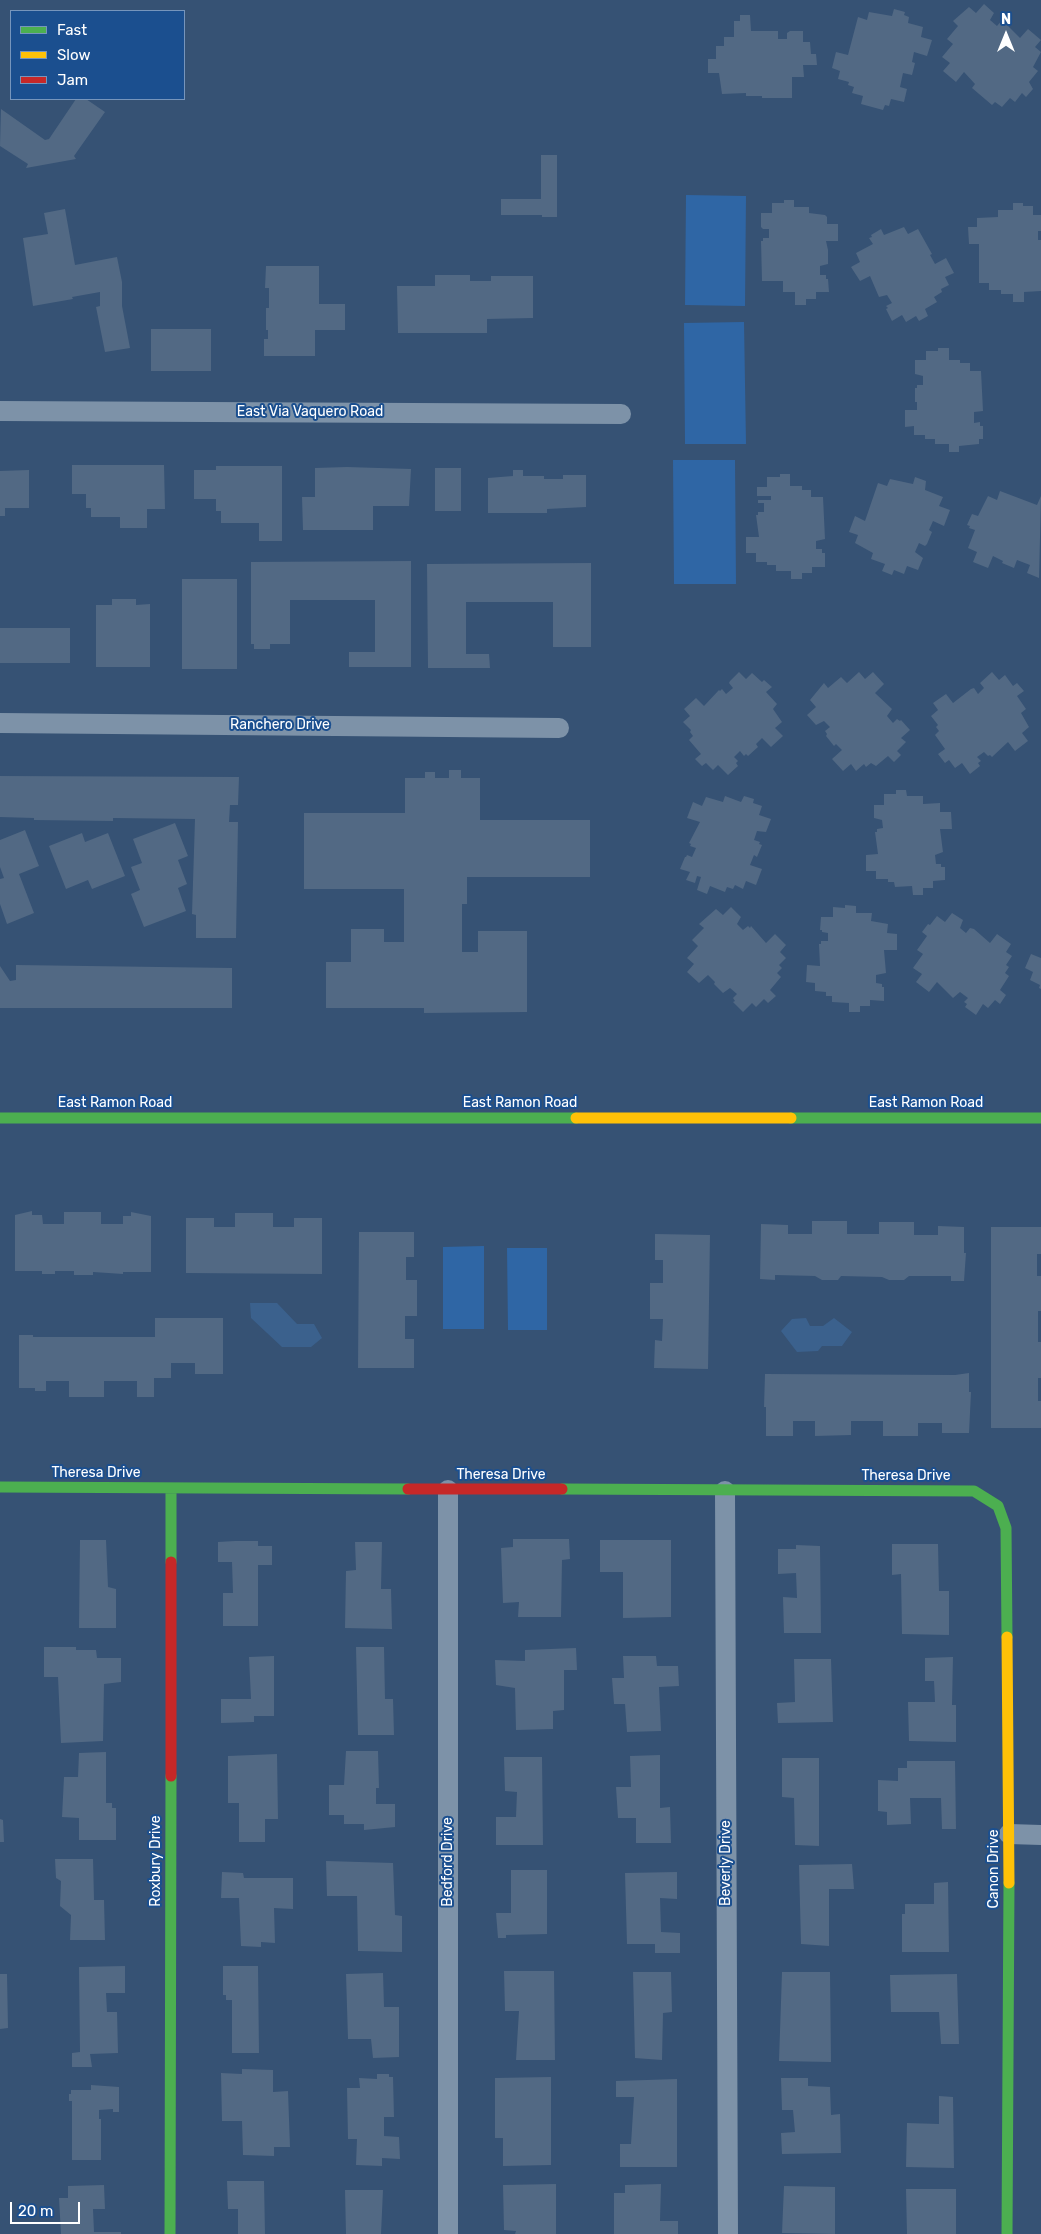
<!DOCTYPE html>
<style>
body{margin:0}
#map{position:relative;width:1041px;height:2234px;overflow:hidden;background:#365274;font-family:Rubik,sans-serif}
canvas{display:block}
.legend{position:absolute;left:10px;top:10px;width:175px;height:90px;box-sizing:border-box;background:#1b4f8f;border:1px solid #7695bc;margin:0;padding:6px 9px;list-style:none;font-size:15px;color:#fff}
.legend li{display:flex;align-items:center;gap:10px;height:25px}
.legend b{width:25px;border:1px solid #7695bc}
.north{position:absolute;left:981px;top:10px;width:50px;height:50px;-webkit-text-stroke:4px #1b4f8f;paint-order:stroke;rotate:0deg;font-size:14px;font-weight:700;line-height:20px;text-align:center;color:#fff}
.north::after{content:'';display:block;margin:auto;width:18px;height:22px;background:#fff;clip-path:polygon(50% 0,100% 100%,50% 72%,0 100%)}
.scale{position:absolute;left:10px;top:2202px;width:70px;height:22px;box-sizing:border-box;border:2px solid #fff;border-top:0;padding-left:6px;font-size:15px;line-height:18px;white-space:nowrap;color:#fff;-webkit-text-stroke:4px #1b4f8f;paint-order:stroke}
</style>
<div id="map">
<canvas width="1041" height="2234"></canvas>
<ul class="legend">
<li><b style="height:6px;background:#4caf50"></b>Fast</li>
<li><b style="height:6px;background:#ffc107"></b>Slow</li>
<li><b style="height:6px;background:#c62828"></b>Jam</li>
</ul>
<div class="north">N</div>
<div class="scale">20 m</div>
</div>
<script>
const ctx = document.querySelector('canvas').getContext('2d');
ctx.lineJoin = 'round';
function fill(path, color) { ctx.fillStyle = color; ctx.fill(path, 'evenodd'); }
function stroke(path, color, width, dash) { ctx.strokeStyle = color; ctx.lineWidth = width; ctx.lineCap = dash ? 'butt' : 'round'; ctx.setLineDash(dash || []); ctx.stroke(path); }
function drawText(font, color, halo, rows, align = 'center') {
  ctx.font = font + ' Rubik,sans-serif'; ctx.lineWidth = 4; ctx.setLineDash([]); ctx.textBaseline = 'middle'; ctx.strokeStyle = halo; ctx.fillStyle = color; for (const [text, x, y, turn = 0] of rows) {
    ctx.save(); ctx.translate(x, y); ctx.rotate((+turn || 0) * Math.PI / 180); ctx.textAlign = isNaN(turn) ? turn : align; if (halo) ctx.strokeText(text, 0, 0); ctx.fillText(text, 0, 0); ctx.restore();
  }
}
const green = new Path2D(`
 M686 195 746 196 745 306 685 305Z
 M744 322 746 444H685L684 323Z
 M673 460H735L736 584H674Z
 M484 1246V1329H443V1247Z
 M507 1248H547V1330H508Z`);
const water = new Path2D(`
 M250 1303H277L297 1324H314L322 1338 311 1347H282L251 1318Z
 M806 1318 810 1326H823L834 1318 852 1332 842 1346H822L818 1351 797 1352 781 1331 792 1319Z`);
const building = new Path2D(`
 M984 4 994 13 990 20 997 26 1002 20 1020 38 1028 29 1041 40 1035 47 1041 52 1033 67 1038 71 1029 82 1033 89 1026 97 1022 93 1015 102 1010 98 1002 107 995 102 992 105 972 88 975 84 964 72 956 82 943 71 950 63 942 57 953 44 947 39 958 26 953 21 969 7 976 13Z
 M894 9 905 12 904 15 909 17 908 23 923 27 921 37 932 40 927 56 914 52 912 62 915 63 912 75 903 73 900 87 907 89 904 102 891 99 889 106 885 105 883 110 861 104 863 96 852 93 854 87 848 85 849 82 838 79 840 71 832 68 836 52 848 55 858 17 867 20 869 12 892 16Z
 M740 15H750L751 31H778V39H787V33L790 31H803V42H810L811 54H816L817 65H803L804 77H792V98H762V96H746V93L722 94 719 73H708V59H716V46H724V37H734V21H740Z
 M76 99H86L105 112 74 156 76 159 26 168 28 164 0 146 1 109 45 140 49 139Z
 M541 155H557V217H542V215H501V199H541Z
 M784 200H794V207H809V213L825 215 827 217V224H838V241H826L828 250V264L820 266V275H826V279H828L829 292H816V299H806V305H795V292H783V281H762L761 241H763V238H769V229H763L761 227V213H772V203H784Z
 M1013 203H1023V206H1033V215H1041V231H1038V240H1041V291L1024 292V302H1013V294H1001V290H989V283H979V244H969L968 227H977V218L998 217V210H1013Z
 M65 209 75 265 117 257 122 282V306L130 348 105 352 96 307 100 306V292L72 297 73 299 33 306 23 238 48 234 44 213Z
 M904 227 908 234 918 229 932 254 930 255 935 264 946 258 954 273 945 277 949 285 941 289 942 292 934 297 937 302 925 309 928 316 919 321 916 316 906 322 902 315 892 321 886 309 888 308 886 306 892 303 887 295 879 297 870 276 860 281 851 267 860 262 856 253 873 244 869 238 872 237 871 235 881 229 884 235Z
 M266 266H319V304H345V330H315V356H264V339H268V330H266V308H269V288H265Z
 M435 275H470V281H491V276H533V318L487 319V333H398L397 286H435Z
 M151 329H211V371H151Z
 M938 348H949V360H960V363H970V371H981L983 411 974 412V423L980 422V426H983V439H979V444L959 446V452H949V444H935V439H925V435H914V426L905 427V410H917V402H915V388H917V385H923V376L915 374V360H926V351H938Z
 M72 465H164L165 509H147V528H120V517H91V508H86V494H72Z
 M216 466H282V541H259V523H221V511H216V499H194V470H216Z
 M347 467 411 469 409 506H373V530H303L302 497H315V468Z
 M435 468H461V511H435Z
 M29 470V508H5V516H0V471Z
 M513 470H523V476H544V479H563V475H586V507L547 509V513H488V478L513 476Z
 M780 474H790V486H802V490H811V497H823L825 539 816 541V549H822V553H825V567H812V573H802V579H791V571H776V565H767V562H756V553H746V537H759L756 515H758V512H764V503H758V500H771V496H757V487H767V477H780Z
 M915 477 926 481 925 490 943 497 939 506 950 510 944 526 933 521 929 530 932 532 927 544 925 546 919 543 915 552 923 558 918 570 907 566 904 574 894 570 892 575 882 571 885 564 871 559 873 553 855 543 858 535 849 532 855 516 865 521 878 483 887 486 890 479 913 484Z
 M1000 491 1037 505 1041 496 1039 578 1027 573 1030 565 1017 560 1014 568 1002 563 1003 561 993 556 988 568 973 562 977 552 968 548 975 530 969 528 970 526 967 525 972 514 978 516 988 496 997 500Z
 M411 561V667H349V652H375V600H290V644H270V649H254V644H251V562Z
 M591 563V647H553V602H466V654H489L490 668H428L427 564Z
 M182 579H237V669H182Z
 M112 599H136V605L150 604V667H96V605H112Z
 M0 628H70V663H0Z
 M739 672 746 679 752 673 762 682 764 680 772 687 766 692 777 704 773 709 782 722 775 728 783 736 771 747 762 738 756 744 758 747 748 756 746 754 744 756 740 751 734 757 738 761 736 763 738 766 728 775 718 765 713 770 706 763 702 766 695 759 701 754 689 740 693 736 690 732 691 730 683 722 690 716 684 709 696 698 704 706 719 690 720 691 722 689 726 694 733 688 729 683 730 681Z
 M859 672 865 679 873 672 884 684 875 693 892 709 887 716 893 723 897 719 900 721 901 720 910 730 901 738 906 742 897 751 901 755 894 762 888 756 876 766 871 763 866 767 864 764 856 771 851 764 843 771 832 759 842 750 836 744 834 746 826 736 827 734 825 731 830 727 824 721 816 725 807 715 816 707 810 700 824 683 828 688 841 677 847 683Z
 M992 672 999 680 1005 675 1013 686 1017 683 1024 691 1017 696 1026 709 1021 713 1029 727 1022 733 1028 741 1015 751 1008 742 992 757 990 755 988 756 984 752 977 757 981 761 978 763 980 766 970 774 962 763 955 768 949 760 945 763 938 754 945 749 935 735 939 731 936 727 938 725 931 716 938 710 933 703 946 694 953 703 971 689 974 688 978 694 984 688 980 683Z
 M449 770H461V778H480V820H590V877H467V904H462V952H478V931H527V1012L424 1013V1008H326V962H351V929H384V942H404V889H304V813H405V778H425V772H435V778H449Z
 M0 776 239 777 238 805H230L229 822H238L236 938H196V915L192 914 195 819 113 818V821L34 820V818L0 817Z
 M896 790H906L907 796H923V804L940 803V812H951L952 829H940L943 852 935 855 936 864H941V867H945V880L933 881V888H923V895H913L912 886 895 887 894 882H888V879H876V871H866V855L878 854 875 832H877V829L883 828 882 820 874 818V805H884V794H896Z
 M725 796 741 802 744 796 754 799 753 803 762 806 759 815 771 819 766 832 757 831 754 840 760 842 759 844 762 845 757 857 754 855 750 865 762 869 756 885 746 881 743 889 735 885 733 889 727 887 725 892 710 886 707 894 697 890 701 877 697 876 695 883 686 880 690 872 680 869 685 857H686L687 855 692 857 696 848 690 846 691 844 689 843 700 822 687 818 693 802 702 806 706 797 723 802Z
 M175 823 188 856 178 860 187 884 178 888 186 911 144 927 131 894 140 890 131 867 142 863 133 839Z
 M25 830 39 866 19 874 34 913 7 924 0 904V879L4 878 0 867V840Z
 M82 833 85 842 108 833 125 876 92 889 88 880 66 889 49 846Z
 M845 905 856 906V913H872L871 921 888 924 887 933 897 934V950H884L886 973 876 975V983L882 984V987H884V1001L870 1000V1006H860V1012H849V1003L832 1002V996H826V992L815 991V983L806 982 807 965 820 966 819 944H821V941H828V933L822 932V930H820L821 917H833V907L845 908Z
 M731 907 741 917 737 924 743 930 748 926 750 928 751 926 766 943 775 934 786 945 780 952 786 958 779 965 782 968 777 973 781 977 770 990 776 996 768 1003 764 999 756 1007 752 1003 743 1012 733 1002 735 1001 733 998 737 994 730 988 723 993 714 984 715 982 708 975 699 983 687 972 694 964 687 958 698 946 692 940 704 928 699 924 716 909 723 915Z
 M952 913 963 920 960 928 966 933 970 928 974 929 990 943 997 934 1011 944 1006 952 1012 956 1006 965 1009 967 1005 973 1009 976 1000 990 1006 995 1000 1004 995 1000 988 1008 983 1004 976 1015 965 1007 967 1004 964 1002 968 998 960 992 953 998 937 982 929 992 916 982 922 974 913 968 923 954 917 950 927 936 922 932 928 924 930 925 937 916 945 922Z
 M1031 954 1041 958V989L1039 988 1040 985 1030 980 1033 972 1025 968Z
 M16 965 232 968V1008H0V966L10 981 16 980Z
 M32 1211V1215H42L43 1224H64V1212H101V1224H123V1216H131V1212L151 1216V1272H123V1274L93 1272V1275H74V1271H55V1274H42V1271H15V1215Z
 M235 1213H273V1227H294V1218H322V1274L186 1273V1218H214V1227H235Z
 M812 1221H847V1234H879V1222H914V1235H938V1226L964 1227V1253H966L964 1281H951V1276H909L904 1280H889L882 1277 841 1276 838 1280H822L815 1276 775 1275V1280L760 1279 761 1224 788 1225V1234H812Z
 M991 1227H1041V1254H1037V1276H1041V1311H1038V1342H1041V1378H1038V1401H1041V1428H991Z
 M359 1232H414V1257H406V1280H417V1316H405V1339H414V1368H358Z
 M655 1234 710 1235 708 1369 654 1368 655 1340 662 1341 663 1319H650V1283H663V1260H655Z
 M155 1318H223V1374H195V1363H171V1378H154V1397H137V1381H104V1397H69V1381H46V1391H35V1388H19V1335H33V1337H155Z
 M969 1373V1392H971L969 1433H942V1423H918V1436H883V1421H851V1435L815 1436V1421H793V1436H766V1407H764L765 1374 955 1375Z
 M513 1539H569L570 1559 562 1560 561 1617H518L519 1602 503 1603 501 1548 513 1547Z
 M80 1540H106L108 1587 116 1589V1628H79Z
 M600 1540H671V1617L623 1618V1572H600Z
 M235 1541H258V1546H272V1565H258V1626H223V1593H233L232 1562H218V1542Z
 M355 1542H382L381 1589H391L392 1629 345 1628 346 1571 356 1570Z
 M892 1544H938L939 1591H949V1635L902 1634 901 1574 892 1575Z
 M796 1545 820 1546 821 1633H784L783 1597 797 1598 796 1573 778 1574V1549H796Z
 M44 1647H76V1650H96L97 1658H121V1682L104 1684 103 1741 61 1743 58 1677H44Z
 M356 1647H384L385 1699H393L394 1735H358Z
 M576 1648 577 1670H564V1710L553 1711V1729L516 1730 515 1688 496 1685 495 1660 525 1661V1650Z
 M274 1656V1716H254V1722L221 1723V1699H251L249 1657Z
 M623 1656H656L657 1666H678L679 1686 659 1687 661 1731 627 1732 625 1704H614L612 1678H624Z
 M953 1657 952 1705H956V1742L909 1741 908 1702H935L934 1681H925V1658Z
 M794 1659H831L833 1722 778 1723 777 1703 795 1702Z
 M346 1751H378L379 1788H376V1804H395V1827L364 1830V1824H344V1815H329V1785H344Z
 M106 1752V1803H112V1808H116V1840H79V1818L62 1817 64 1777H78L79 1753Z
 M277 1754 278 1819H265V1842H239V1803H228V1756Z
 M660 1755V1808L670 1807 671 1843H636V1818H618L616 1787H631L630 1756Z
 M504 1757H542L543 1845H496V1817H516L517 1792 505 1791Z
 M782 1758H819V1846L795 1845 794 1798 782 1797Z
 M907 1761H955L956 1829H942L941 1798H910L911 1824 887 1825V1812L878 1811V1780L898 1781V1768H907Z
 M0 1819 3 1820 4 1842H0Z
 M55 1859H93L94 1900H104L105 1940H70L71 1915 60 1906 61 1881 56 1878Z
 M326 1861 393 1863 395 1915 402 1916V1952L358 1951 357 1896H327Z
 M852 1864 854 1889H829V1946L801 1944 799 1865Z
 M511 1870H547V1934L506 1935V1938H498L496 1913H511Z
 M222 1872 243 1873 244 1878H293V1909L274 1908 275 1943 261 1942V1947L241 1946 239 1898H221Z
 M677 1872V1899L660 1898 661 1932 680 1933V1953H655V1944H627L625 1873Z
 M948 1882 949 1952H902V1914H905V1904H934V1883Z
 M125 1966V1993H106L107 2012H117L118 2053 90 2054 92 2067H72V2053L80 2052 79 1967Z
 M223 1966H258L259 2053H232V2000H226V1995H223Z
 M504 1971H554L555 2060H516L519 2011H505Z
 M633 1972H671L672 2012 663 2013 662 2060 635 2058Z
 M782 1972H830L831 2062 779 2061Z
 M383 1973 384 2007H399V2057L373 2058 371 2039H348L346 1974Z
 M0 1974H7L8 2028 0 2029Z
 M957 1974 959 2044H941L939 2012H891L890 1975Z
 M242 2069 273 2070V2092L288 2091 290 2147H274V2156L243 2155 242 2121H222L221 2073 242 2074Z
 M377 2074H389V2077H393L394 2117H384V2136L399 2137 400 2159 382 2158V2166L356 2165 357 2139H348L347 2088H360L359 2078 377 2079Z
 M551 2077V2165L503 2166V2138H495V2078Z
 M781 2078H808V2086L830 2087 831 2115 840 2114 841 2153 782 2154 781 2133 795 2132 793 2110H782Z
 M677 2079V2167H620V2144H631L634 2097H616V2081Z
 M91 2085 119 2087V2112H113V2109L99 2110V2119H101V2160H72V2101H69V2094H71V2090H91Z
 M939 2096 953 2097 954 2168 906 2167 907 2123 939 2124Z
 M227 2181H264L265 2234H238V2209H228Z
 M556 2184V2234H515L516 2231 504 2230 503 2185Z
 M661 2184 660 2221H678V2234H614V2193H625V2185Z
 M104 2185 105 2209H93L94 2232H121V2234H61L59 2198H68V2186Z
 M784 2186 835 2187V2234L782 2233Z
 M906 2189H956V2234H907Z
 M345 2190H383L381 2234H346Z`);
const street = new Path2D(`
 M0 411 621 414
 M0 723 559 728
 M448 1490V2234
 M725 1491 728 2234
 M1009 1834 1041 1835`);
const fast = new Path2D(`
 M0 1118H576
 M791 1118H1041
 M0 1487 408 1489
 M562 1489 974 1491 998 1506 1006 1528 1007 1637
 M171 1562V1488
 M170 2234 171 1776
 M1007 2234 1009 1883`);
const slow = new Path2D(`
 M576 1118H791
 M1007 1637 1009 1883`);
const jam = new Path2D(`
 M408 1489H562
 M171 1776V1562`);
const streetNames = [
 ["East Via Vaquero Road",310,412],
 ["Ranchero Drive",280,725],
 ["East Ramon Road",115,1103],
 ["East Ramon Road",520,1103],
 ["East Ramon Road",926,1103],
 ["Theresa Drive",96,1473],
 ["Theresa Drive",501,1475],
 ["Theresa Drive",906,1476],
 ["Roxbury Drive",156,1861,-90],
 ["Bedford Drive",448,1862,-90],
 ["Beverly Drive",726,1863,-90],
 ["Canon Drive",994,1869,-90]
];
fill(green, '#2f66a5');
fill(water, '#3b618d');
fill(building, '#526984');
stroke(street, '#7d92a8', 20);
stroke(fast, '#4caf50', 11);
stroke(slow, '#ffc107', 11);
stroke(jam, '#c62828', 11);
drawText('14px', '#fff', '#1b4f8f', streetNames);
</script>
